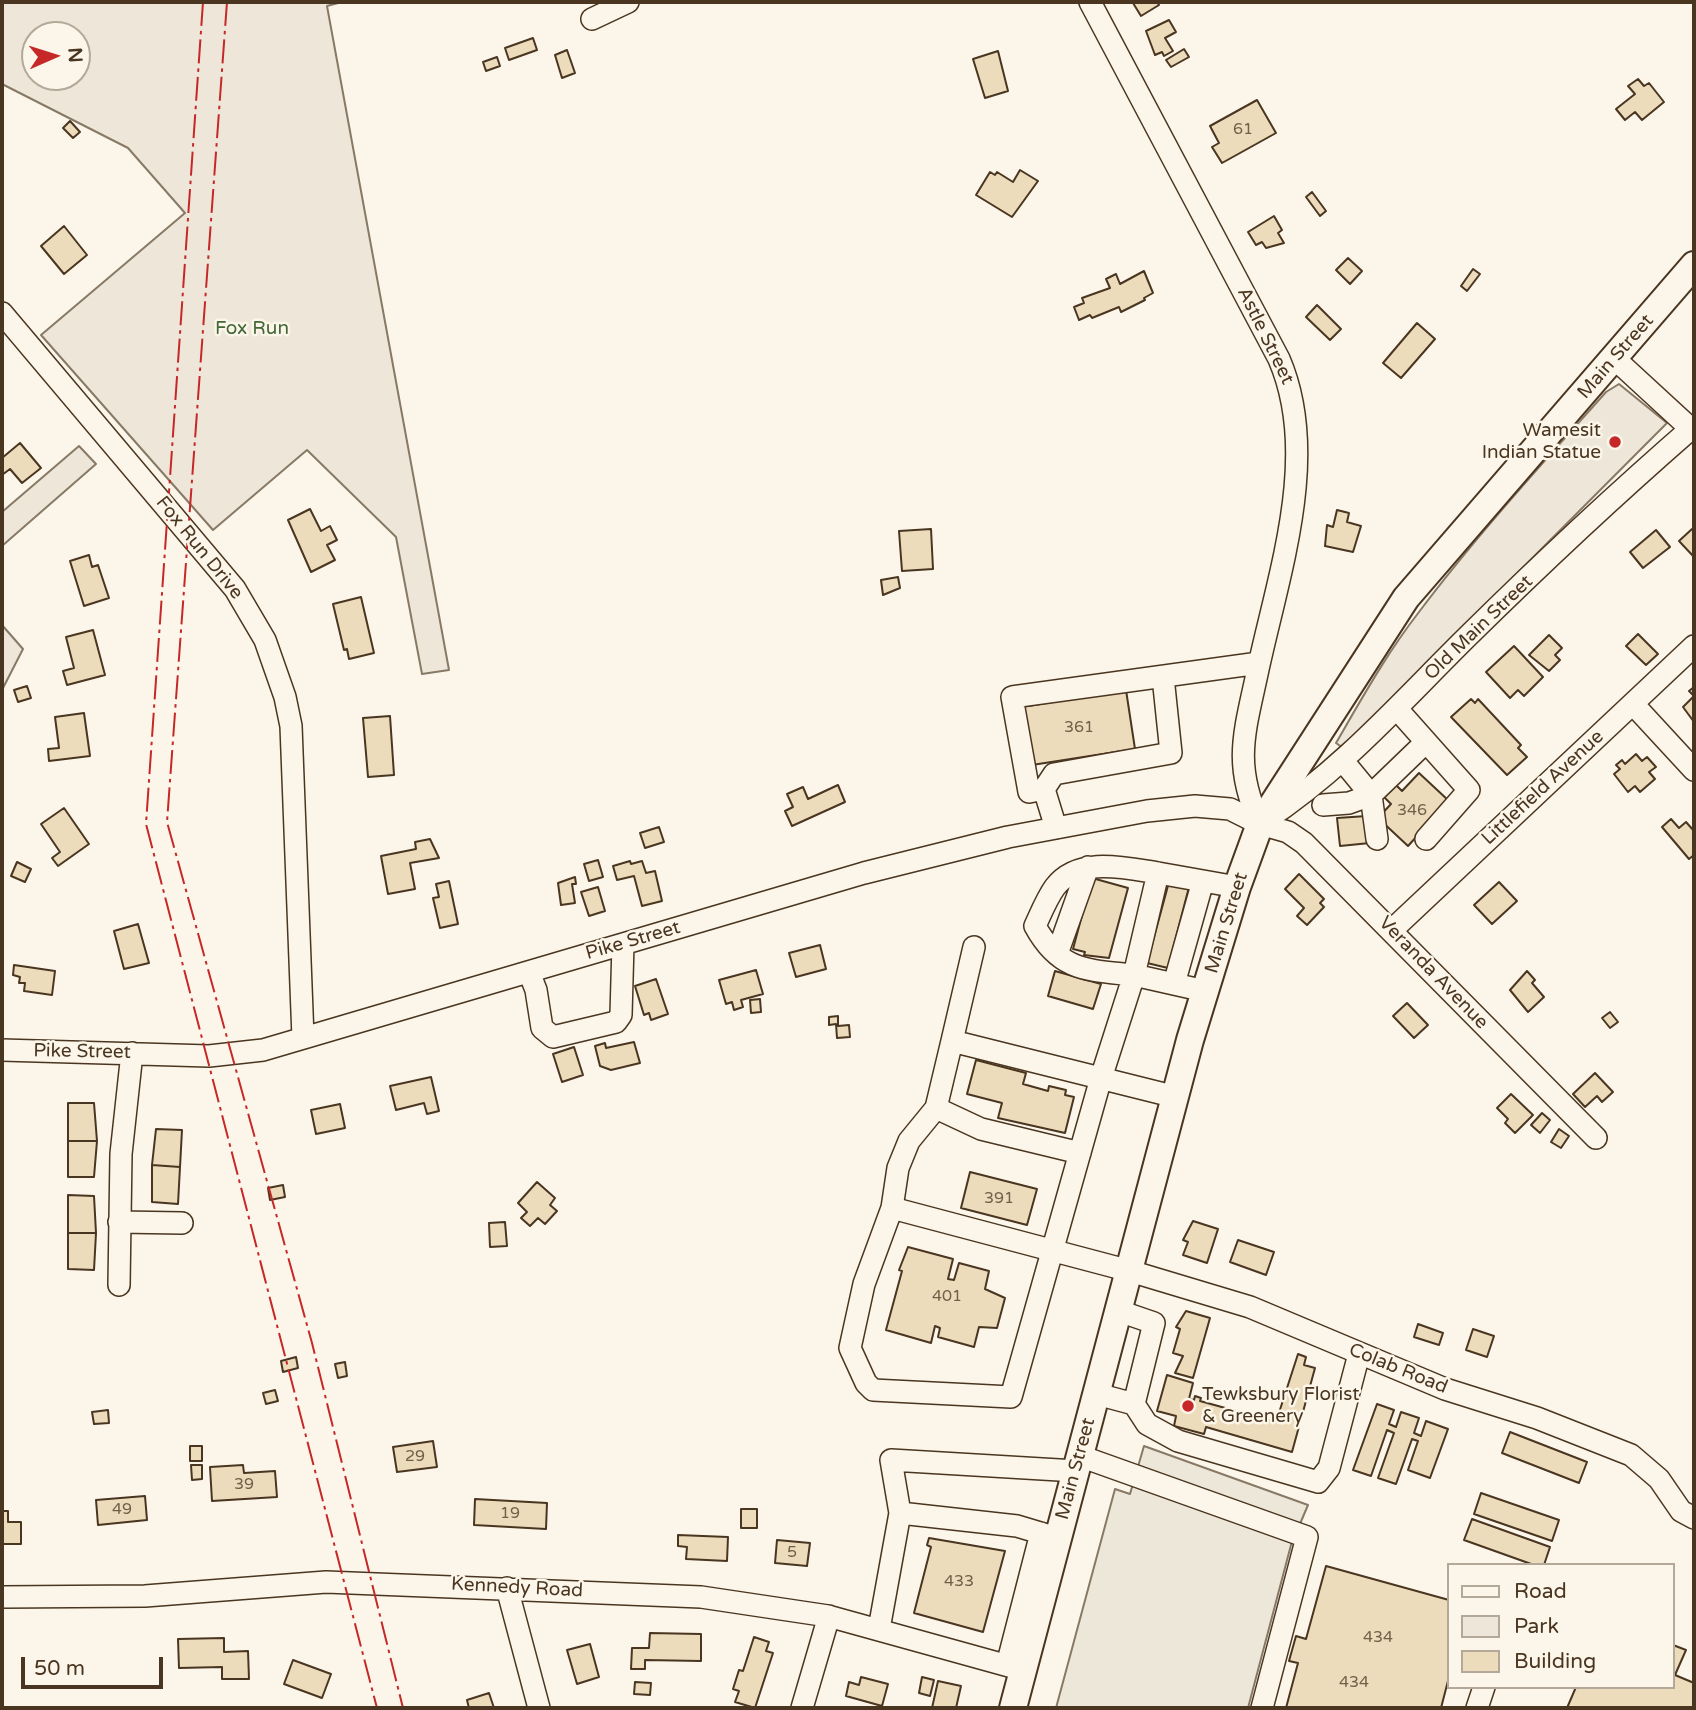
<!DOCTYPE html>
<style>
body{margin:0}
#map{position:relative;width:1696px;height:1710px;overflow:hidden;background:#fbf6e9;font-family:"Varela Round",sans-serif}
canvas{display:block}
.frame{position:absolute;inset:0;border:4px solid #4a3520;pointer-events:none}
.legend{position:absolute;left:1447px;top:1563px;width:228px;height:126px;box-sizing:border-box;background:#fbf6e9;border:2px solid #b4a999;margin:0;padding:9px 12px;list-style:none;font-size:21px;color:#4a3520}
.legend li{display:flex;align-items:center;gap:14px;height:35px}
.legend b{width:35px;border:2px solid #b4a999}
.north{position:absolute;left:21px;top:21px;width:70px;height:70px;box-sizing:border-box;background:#fbf6e9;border:2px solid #b4a999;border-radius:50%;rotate:87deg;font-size:19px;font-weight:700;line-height:28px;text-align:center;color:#4a3520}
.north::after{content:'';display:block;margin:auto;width:24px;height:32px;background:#c62828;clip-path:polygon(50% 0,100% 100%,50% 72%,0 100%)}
.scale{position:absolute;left:21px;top:1657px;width:142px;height:32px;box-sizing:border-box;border:4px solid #4a3520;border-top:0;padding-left:9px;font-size:21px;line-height:24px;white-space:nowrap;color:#4a3520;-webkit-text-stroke:5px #fbf6e9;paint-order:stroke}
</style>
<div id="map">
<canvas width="1696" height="1710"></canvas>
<div class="frame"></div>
<ul class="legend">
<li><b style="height:9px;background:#fbf6e9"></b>Road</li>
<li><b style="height:19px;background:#ede6d9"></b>Park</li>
<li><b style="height:19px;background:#ecdcbc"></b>Building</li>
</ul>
<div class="north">N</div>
<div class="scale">50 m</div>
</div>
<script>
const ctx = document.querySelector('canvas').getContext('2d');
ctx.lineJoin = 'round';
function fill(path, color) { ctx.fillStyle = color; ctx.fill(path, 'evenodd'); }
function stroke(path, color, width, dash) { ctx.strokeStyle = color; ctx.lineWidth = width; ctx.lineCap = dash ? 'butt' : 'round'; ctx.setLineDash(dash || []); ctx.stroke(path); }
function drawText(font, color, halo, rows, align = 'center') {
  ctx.font = font + ' "Varela Round",sans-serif'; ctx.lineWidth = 5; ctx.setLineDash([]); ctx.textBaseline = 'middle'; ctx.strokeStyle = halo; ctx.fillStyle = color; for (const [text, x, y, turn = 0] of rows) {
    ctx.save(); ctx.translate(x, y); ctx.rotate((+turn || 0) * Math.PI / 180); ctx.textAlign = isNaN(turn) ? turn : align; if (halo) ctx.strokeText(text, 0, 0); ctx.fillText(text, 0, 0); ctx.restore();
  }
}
const green = new Path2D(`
 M2 2H342L327 6 449 670 422 674 396 537 307 450 213 530 41 335 185 213 128 148 2 84ZM35 35H77V77H35Z
 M1619 384 1667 423 1343 748 1336 743C1362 698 1387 653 1419 612 1477 535 1542 464 1606 392Z
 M79 446 96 464 2 546V512Z
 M2 625 23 649 2 690Z`);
const parking = new Path2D(`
 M1144 1446 1308 1505 1291 1545 1248 1708H1056L1115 1489 1130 1494Z`);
const building = new Path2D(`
 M1157 2 1159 5 1141 16 1133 3Z
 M1169 20 1176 32 1165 38 1173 51 1164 56 1162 52 1155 55 1146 31Z
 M533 38 537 50 509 60 505 48Z
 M1184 49 1189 57 1171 67 1166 60Z
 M567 50 575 73 562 78 555 55Z
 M998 51 1008 91 985 98 973 59Z
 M497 57 500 66 486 71 483 62Z
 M1638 79 1644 86 1649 83 1664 102 1642 120 1635 112 1625 120 1616 109 1635 94 1628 86Z
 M1257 100 1276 133 1222 163 1212 147 1219 143 1210 126Z
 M70 121 80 132 73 138 63 128Z
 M1020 170 1038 181 1012 217 976 195 990 172 995 175 997 172 1013 182Z
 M1312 192 1326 211 1320 216 1306 197Z
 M1274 216 1282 230 1278 233 1284 243 1266 248 1262 242 1256 245 1248 232Z
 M64 226 87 255 64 274 41 246Z
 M1348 258 1362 271 1350 284 1336 270Z
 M1473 269 1480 274 1467 291 1461 286Z
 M1144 271 1153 293 1144 298 1145 300 1121 312 1119 307 1092 318 1090 315 1079 320 1074 307 1084 303 1082 298 1110 288 1106 279 1116 274 1120 284Z
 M1317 305 1341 329 1330 340 1306 317Z
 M1417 323 1435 339 1401 378 1383 363Z
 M20 443 41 468 22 483 10 469 2 475V458Z
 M310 509 321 531 330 526 337 540 327 545 335 560 311 572 288 520Z
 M1337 510 1349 513 1347 522 1361 526 1353 552 1325 546 1327 525 1333 527Z
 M931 529 933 569 902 571 899 531Z
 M1692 529 1694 532V557L1679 541Z
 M1656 530 1670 547 1643 568 1630 552Z
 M89 555 92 567 98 565 109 598 84 606 70 561Z
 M898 577 900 588 883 595 881 580Z
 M361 597 374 653 349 659 347 649 344 650 333 604Z
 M93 630 105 675 67 685 63 671 74 668 66 637Z
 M1638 634 1658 654 1646 665 1626 646Z
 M1549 635 1562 648 1555 655 1560 660 1549 671 1529 655Z
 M1514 646 1543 677 1524 696 1518 690 1510 698 1486 672Z
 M27 686 31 698 18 702 14 690Z
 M1694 687V722L1683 707 1694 696 1689 691Z
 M1126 690 1135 749 1032 765 1022 707Z
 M1471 699 1475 703 1478 699 1521 745 1518 748 1527 757 1507 775 1451 717Z
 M84 713 90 756 49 761 48 749 59 748 55 717Z
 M390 716 394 775 368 777 363 718Z
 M1636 754 1642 761 1647 757 1656 767 1649 772 1655 779 1640 792 1635 786 1628 792 1614 774 1620 769 1616 765 1622 760 1625 764Z
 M1419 773 1449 801 1408 846 1378 818 1391 804 1383 796 1394 783 1402 791Z
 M838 785 845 802 792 826 785 811 793 807 787 794 803 787 808 799Z
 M64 808 89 844 58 866 52 858 60 852 41 824Z
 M1367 816 1370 843 1340 846 1337 818Z
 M1671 819 1679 828 1686 822 1694 831V855L1689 859 1662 827Z
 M659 827 664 842 645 848 640 833Z
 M430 839 439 858 410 863 415 889 388 894 381 856 416 849 415 842Z
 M598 860 603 877 589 881 584 864Z
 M630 861 631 864 642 861 646 873 655 871 662 901 642 906 634 876 617 880 613 866Z
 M17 862 31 869 25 882 11 876Z
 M1299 874 1324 899 1320 903 1324 907 1307 925 1297 916 1304 908 1285 889Z
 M575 877 576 884H572L575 903 561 905 558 883Z
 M1092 878 1128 888 1109 958 1084 955 1085 952 1073 949Z
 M449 881 458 924 440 928 433 898 439 897 436 884Z
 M1169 882 1189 887 1168 968 1147 963Z
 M1499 882 1517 901 1492 924 1474 905Z
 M598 887 605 911 589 916 581 892Z
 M138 924 149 963 124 969 114 931Z
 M820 945 826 969 796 977 789 953Z
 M14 965 55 971 52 995 24 991 25 983H19L20 977 13 975Z
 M756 970 763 994 741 1000 743 1007 734 1010 732 1002 726 1004 719 980Z
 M1055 971 1101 984 1093 1009 1048 996Z
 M1527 971 1535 980 1532 983 1544 997 1528 1012 1510 990Z
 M656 979 668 1014 651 1020 649 1013 644 1015 635 986Z
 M760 999 761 1012 751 1013 750 1000Z
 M1407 1003 1428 1025 1414 1038 1393 1016Z
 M1610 1012 1618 1022 1610 1028 1602 1018Z
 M838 1016V1026L849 1025 850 1037 837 1038 836 1024 829 1025V1017Z
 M634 1042 640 1063 611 1070 600 1066 595 1046 605 1043 606 1048Z
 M574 1047 583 1075 562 1082 553 1054Z
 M976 1060 1026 1073 1023 1084 1048 1091 1049 1086 1066 1090 1065 1095 1074 1097 1065 1133 998 1118 1002 1103 967 1094Z
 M1595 1073 1613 1092 1602 1102 1597 1096 1585 1107 1573 1094Z
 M431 1077 439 1111 427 1114 424 1103 396 1110 390 1086Z
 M1511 1094 1533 1115 1515 1133 1505 1123 1508 1119 1497 1108Z
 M68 1103H94L97 1141H68Z
 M340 1104 345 1128 316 1134 311 1110Z
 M1542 1113 1550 1120 1540 1133 1531 1125Z
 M156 1129 182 1130 180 1167 152 1165Z
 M1559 1129 1569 1136 1561 1148 1551 1142Z
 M68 1141H97L94 1177H68Z
 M152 1165 180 1167 178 1204 152 1202Z
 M970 1172 1037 1189 1027 1225 961 1208Z
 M537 1182 555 1198 550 1205 557 1211 545 1224 538 1218 530 1226 521 1218 527 1212 518 1203Z
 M283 1185 285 1197 270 1200 268 1188Z
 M68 1195 94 1196 96 1233H68Z
 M1193 1221 1218 1229 1207 1263 1183 1255 1188 1242 1183 1240Z
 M505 1222 507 1246 490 1247 489 1223Z
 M68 1233H96L94 1270 68 1269Z
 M1238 1240 1274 1252 1266 1275 1230 1262Z
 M908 1247 953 1259 948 1279 954 1280 959 1263 989 1271 985 1289 1005 1298 997 1328 979 1327 974 1347 938 1337 940 1328 935 1326 931 1343 886 1330 902 1271 899 1270Z
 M1186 1311 1210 1318 1193 1378 1175 1373 1183 1356 1173 1353 1180 1329 1176 1327Z
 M1418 1324 1443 1333 1439 1345 1414 1337Z
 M1473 1329 1494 1336 1487 1357 1466 1350Z
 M1298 1354 1306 1357 1304 1365 1315 1368 1292 1452 1206 1427 1204 1434 1174 1426 1176 1416 1157 1411 1167 1375 1193 1383 1189 1399 1194 1400 1195 1396 1201 1398 1200 1401 1276 1422Z
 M296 1357 298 1368 283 1372 281 1361Z
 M345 1362 347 1376 338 1378 335 1364Z
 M275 1390 278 1401 266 1404 263 1393Z
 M1377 1404 1394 1410 1389 1424 1396 1427 1401 1412 1419 1418 1414 1433 1421 1436 1426 1421 1448 1429 1430 1478 1408 1470 1418 1441 1412 1439 1396 1484 1378 1478 1394 1433 1387 1430 1371 1476 1353 1470Z
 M108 1410 109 1423 94 1424 92 1412Z
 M1510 1432 1587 1462 1579 1483 1502 1453Z
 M433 1441 437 1467 397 1472 393 1447Z
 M190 1446H202V1461H190Z
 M191 1465H202V1479L192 1480Z
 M243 1465 244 1473 275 1471 277 1497 212 1501 210 1467Z
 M1481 1493 1559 1520 1552 1541 1474 1514Z
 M145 1496 147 1520 98 1525 96 1500Z
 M475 1499 547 1503 546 1529 474 1525Z
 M741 1509H757V1528H741Z
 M2 1511H8V1522H21V1544H2Z
 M1472 1519 1550 1547 1544 1565H1534L1464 1540Z
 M678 1535 728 1537 727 1561 686 1559 687 1547 678 1546Z
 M929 1538 1005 1551 983 1632 914 1613 931 1547 927 1545Z
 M777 1540 810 1543 807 1566 775 1563Z
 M1326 1566 1449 1600V1677L1441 1708H1286L1298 1663 1289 1661 1296 1636 1306 1639Z
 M650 1633 701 1634V1661L645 1660V1669H631L632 1648H649Z
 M754 1637 769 1642 766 1651 773 1653 755 1708 735 1702 739 1691 733 1689 739 1670 743 1671Z
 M224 1638V1652L248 1651 249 1679H222V1667L179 1668 178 1639Z
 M590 1644 599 1677 577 1684 567 1650Z
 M1673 1645 1686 1650 1675 1675 1694 1683V1708H1567L1576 1687H1673Z
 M293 1660 331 1674 322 1698 284 1684Z
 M861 1677 888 1684 882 1706 846 1696 849 1682 859 1685Z
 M922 1677 934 1680 930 1696 919 1693Z
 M938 1681 961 1686 956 1708H932Z
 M635 1682 651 1683 650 1695 634 1694Z
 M489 1693 494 1708H469L467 1700Z`);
const minor = new Path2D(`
 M1090 2 1279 359C1321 456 1278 575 1257 674 1244 734 1233 765 1260 824
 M592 19 628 2
 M2 313 235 589 265 640 285 697 291 726 303 1038
 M1615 359 1691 429
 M1633 704 1694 770
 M1397 709 1469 790 1426 839
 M1343 761 1371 795 1377 839
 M1044 789 1054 774 1171 753 1163 677
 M1323 805 1349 803 1371 795 1426 742
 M1264 821C1342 770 1402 701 1468 636 1541 564 1617 493 1694 426
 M1056 828 1044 789 1029 792 1012 697 1259 663
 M1392 930 1694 646
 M974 947 952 1041 1176 1097
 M1057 954 1088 867
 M529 972 536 990 542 1028 553 1037 616 1022 621 1015 623 944
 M1174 984 1203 881
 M1205 991 1134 975 1158 873 1237 887
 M952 1041 936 1108 909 1141 898 1168 892 1208 864 1284 850 1348 866 1383 873 1390 1011 1397 1101 1078 1134 975C1088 970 1060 972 1035 926 1041 913 1047 898 1055 887 1079 856 1125 868 1158 873
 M2 1050 209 1056 263 1050 864 873 1008 837 1147 811 1195 806 1230 809 1260 824 1288 832 1304 843 1596 1138
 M936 1108 981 1129 1080 1153
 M892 1208 1130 1271 1250 1307 1445 1389 1537 1418 1631 1455 1659 1479 1681 1511 1694 1518
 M119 1222 182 1223
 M119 1285 121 1154 132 1053
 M1097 1394 1134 1404 1154 1323 1119 1311
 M1134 1404 1147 1424 1178 1441 1318 1482 1329 1468 1359 1354
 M1080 1456 1307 1537 1262 1708
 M900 1513 1017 1526 1057 1538
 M507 1588 539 1708
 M2 1597 145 1596 326 1582 701 1597 828 1616 1023 1670
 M879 1629 900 1513 891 1460 1076 1471
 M1007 1665 1041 1533
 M802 1708 829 1616
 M1477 1708 1484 1687`);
const major = new Path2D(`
 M1013 1708 1190 1040 1237 887 1260 824 1406 598 1694 265`);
const power = new Path2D(`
 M203 2 146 824 377 1708
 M227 2 167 822 312 1343 403 1708`);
const markers = [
 [1615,442,7,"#c62828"],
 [1188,1406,7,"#c62828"]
];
const numberNames = [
 ["61",1243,130],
 ["361",1079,728],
 ["346",1412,811],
 ["391",999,1199],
 ["401",947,1297],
 ["29",415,1457],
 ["39",244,1485],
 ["49",122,1510],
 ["19",510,1514],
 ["5",792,1553],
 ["433",959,1582],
 ["434",1378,1638],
 ["434",1354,1683]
];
const parkNames = [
 ["Fox Run",252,329]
];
const streetNames = [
 ["Astle Street",1265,336,64],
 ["Main Street",1616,357,-49],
 ["Fox Run Drive",199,548,51],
 ["Old Main Street",1479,628,-44],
 ["Littlefield Avenue",1543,788,-43],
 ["Main Street",1227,923,-73],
 ["Pike Street",633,941,-16],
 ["Veranda Avenue",1433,973,46],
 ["Pike Street",82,1052,1],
 ["Colab Road",1398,1369,22],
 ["Main Street",1076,1469,-75],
 ["Kennedy Road",517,1588,3]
];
const poiNames = [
 ["Wamesit",1601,431],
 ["Indian Statue",1601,453],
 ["Tewksbury Florist",1202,1395,"left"],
 ["& Greenery",1202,1417,"left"]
];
fill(green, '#ede6d9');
stroke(green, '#887966', 2);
fill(parking, '#ede7d9');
stroke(parking, '#887966', 2);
fill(building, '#ecdcbc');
stroke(building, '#4a3520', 2);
stroke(minor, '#4a3520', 24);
stroke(major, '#4a3520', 30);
stroke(minor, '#fbf6e9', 21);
stroke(major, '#fbf6e9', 26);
stroke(power, '#c62828', 2, [24, 5, 3.5, 5]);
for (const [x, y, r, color] of markers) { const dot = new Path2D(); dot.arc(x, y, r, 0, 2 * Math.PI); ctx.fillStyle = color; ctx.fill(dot); stroke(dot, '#fbf6e9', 2.5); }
drawText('16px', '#725f47', null, numberNames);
drawText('19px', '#436837', '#fbf6e9', parkNames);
drawText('19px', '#4a3520', '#fbf6e9', streetNames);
drawText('19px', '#4a3520', '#fbf6e9', poiNames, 'right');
</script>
